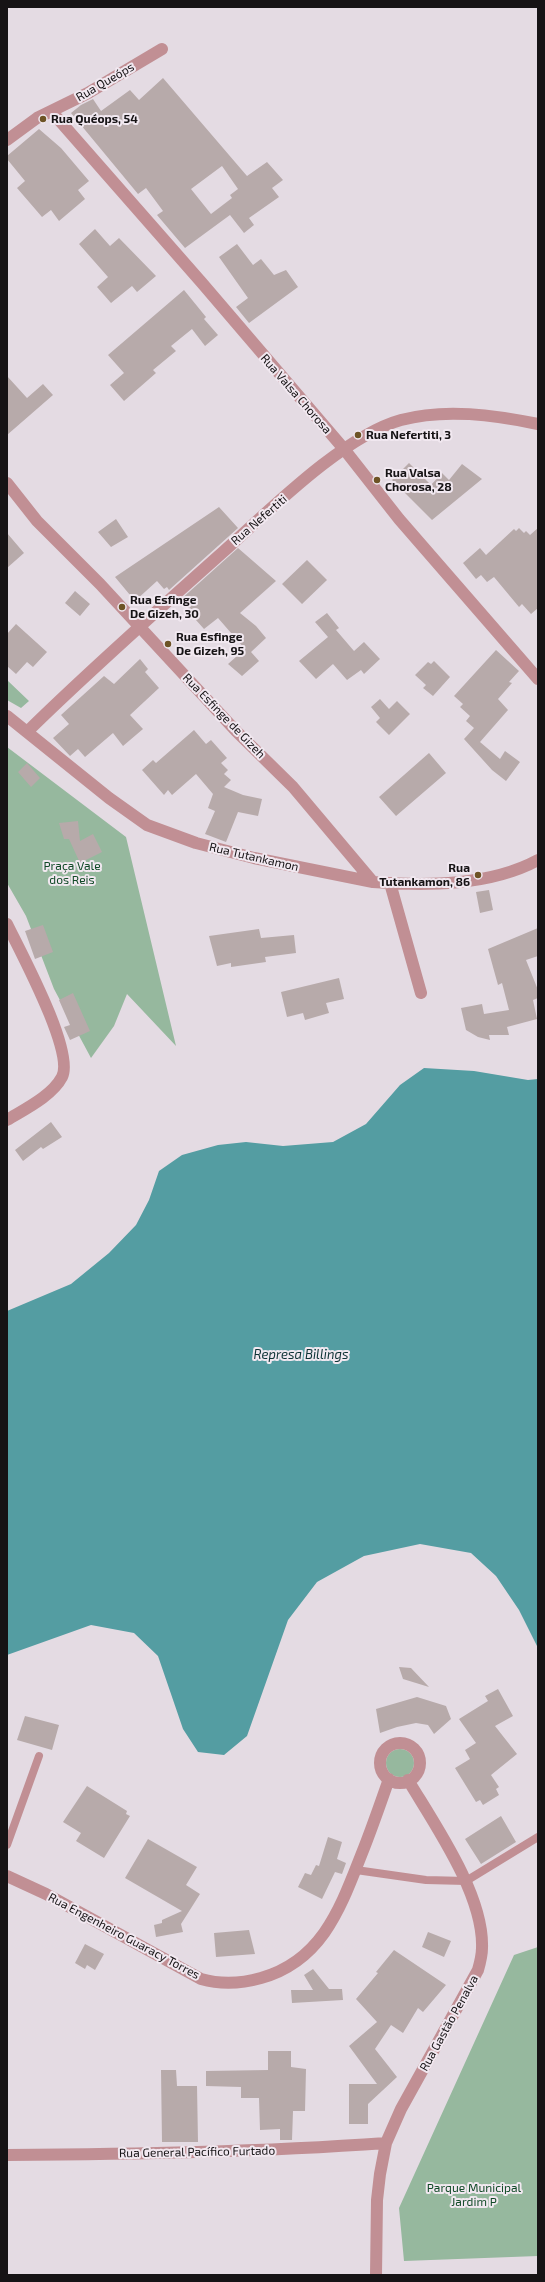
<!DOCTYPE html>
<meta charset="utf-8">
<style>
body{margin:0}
#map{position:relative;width:545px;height:2282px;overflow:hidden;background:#e4dbe3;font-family:"Exo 2",sans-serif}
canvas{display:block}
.frame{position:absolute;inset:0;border:8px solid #161315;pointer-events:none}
</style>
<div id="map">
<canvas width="545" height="2282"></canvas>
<div class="frame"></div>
</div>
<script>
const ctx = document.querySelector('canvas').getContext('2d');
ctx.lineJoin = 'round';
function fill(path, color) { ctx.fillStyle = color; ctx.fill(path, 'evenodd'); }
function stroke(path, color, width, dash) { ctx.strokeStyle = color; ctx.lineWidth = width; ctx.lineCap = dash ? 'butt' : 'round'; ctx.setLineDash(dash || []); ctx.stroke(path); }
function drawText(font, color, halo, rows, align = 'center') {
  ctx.font = font + ' "Exo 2",sans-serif'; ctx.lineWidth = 4; ctx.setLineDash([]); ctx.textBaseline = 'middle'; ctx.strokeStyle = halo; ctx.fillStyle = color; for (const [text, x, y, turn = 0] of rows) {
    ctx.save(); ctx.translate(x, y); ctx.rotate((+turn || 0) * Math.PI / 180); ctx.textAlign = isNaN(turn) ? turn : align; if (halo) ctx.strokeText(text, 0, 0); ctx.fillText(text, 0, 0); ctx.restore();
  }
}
const green = new Path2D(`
 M7 680 29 701 21 708 7 700Z
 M7 747 126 837 176 1046 127 994 114 1026 91 1058 54 989 26 916 7 883Z
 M386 1763a14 14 0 1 1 28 0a14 14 0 1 1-28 0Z
 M538 1947V2256L404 2261 399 2208 514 1955Z`);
const water = new Path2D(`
 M424 1068 474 1071 528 1080 538 1079V1648L519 1610 496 1576 471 1553 420 1544 364 1556 317 1582 288 1620 247 1736 224 1755 198 1752 183 1729 158 1656 134 1633 91 1625 7 1655V1311L71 1284 109 1253 136 1225 149 1200 159 1171 182 1155 218 1145 246 1142 283 1146 333 1142 366 1124 400 1085Z`);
const building = new Path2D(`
 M163 78 247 176 267 162 283 180 272 188 279 197 249 218 254 225 244 233 230 215 185 248 157 215 163 211 146 188 138 194 71 113 81 105 93 99 101 111 130 90 139 100ZM222 166 238 189 230 195 232 198 211 214 191 189Z
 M39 129 61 148 89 181 78 190 85 199 59 221 51 210 42 217 17 188 25 181 7 159V156Z
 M95 229 110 246 119 238 156 276 137 292 132 286 111 303 97 287 108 277 79 244Z
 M237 244 253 265 261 259 274 275 286 270 298 287 249 323 236 307 248 298 219 257Z
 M184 290 206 317 204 319 218 335 205 346 192 329 171 346 176 351 153 370 156 373 124 401 110 385 124 373 108 355Z
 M7 376 27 398 43 384 53 395 7 435Z
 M409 463 431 485 442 473 449 480 462 464 482 479 432 520 392 480Z
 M219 507 238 528 169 590 167 587 164 589 157 581 135 601 115 577Z
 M116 519 128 537 111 547 98 532Z
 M519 528 524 533 526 531 530 535 538 528V608L531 614 522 604 519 607 494 577 487 582 481 575 476 579 463 563 480 548 486 555 514 529 516 531Z
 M7 533 24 553 7 568Z
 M238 548 276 581 240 613 256 626 266 638 251 652 259 661 242 676 228 664 245 649 218 618 204 629 179 601Z
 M307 560 327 580 302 604 282 584Z
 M75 591 90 604 80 616 65 603Z
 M327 613 339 628 336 630 354 651 364 642 380 659 364 674 361 670 347 680 333 664 316 679 299 661 328 637 315 622Z
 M16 624 47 652 33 667 27 662 16 674 7 666V634Z
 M496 650 519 671 509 682 512 683 498 699 508 710 480 742 500 759 505 751 520 762 506 781 492 770 464 739 474 728 466 721 470 716 460 707 463 704 454 696Z
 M140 659 148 669 145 672 159 688 130 715 143 729 123 746 113 733 85 757 78 749 70 756 53 738 69 724 61 715 104 676 114 684Z
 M434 661 450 677 433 696 423 688 426 685 415 675 428 662 431 664Z
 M380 699 389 709 397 701 410 714 389 735 376 722 380 718 371 707Z
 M194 730 206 744 211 740 227 758 221 763 228 770 224 774 231 780 224 787 243 795 262 799 258 816 238 812 226 842 205 834 215 811 208 808 213 794 196 774 172 795 168 790 164 795 142 770 153 760 156 763Z
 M429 753 446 773 396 816 379 797Z
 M27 763 40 778 31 787 18 772Z
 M78 821 80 841 93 834 102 852 80 863 69 839H64L59 823Z
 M489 890 493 910 480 913 476 892Z
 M43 925 53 952 35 959 25 931Z
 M538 928V956L526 960 538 990V998L533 1000 537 1019 507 1027 509 1035H489L490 1040 478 1037 466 1030 461 1008 482 1004 484 1014 509 1010 502 983 498 985 488 949Z
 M259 929 261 938 294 935 296 953 265 957 266 962 231 967V963L217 966 209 936Z
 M339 978 344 999 326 1003 329 1013 305 1020 303 1013 287 1017 281 992Z
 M73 993 90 1031 70 1040 64 1027 70 1025 59 1000Z
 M51 1122 62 1137 43 1149 41 1147 23 1161 15 1150Z
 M399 1667 411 1668 429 1687 403 1679Z
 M498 1689 513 1716 495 1726 517 1754 491 1775 499 1787 496 1789 499 1795 483 1805 480 1800 476 1802 455 1768 470 1759 465 1750 476 1743 459 1719 488 1701 485 1696Z
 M417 1697 446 1706 451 1719 434 1734 428 1725 416 1723 397 1727 380 1733 376 1709Z
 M25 1716 59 1725 52 1750 17 1740Z
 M87 1786 127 1811 126 1814 130 1816 104 1858 76 1841 81 1833 63 1822Z
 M501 1816 516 1842 481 1864 465 1839Z
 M328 1837 342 1842 337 1859 346 1863 342 1874 335 1872 322 1899 298 1887 305 1873 311 1875 316 1865 319 1866Z
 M148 1839 197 1867 186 1885 200 1894 181 1924 183 1932 156 1937 154 1925 162 1923V1920L182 1911 125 1878Z
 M249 1930 255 1954 216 1957 214 1933Z
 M428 1932 451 1941 444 1957 422 1947Z
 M85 1944 104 1954 95 1970 87 1965 85 1969 75 1963Z
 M394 1950 446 1985 423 2012 418 2008 403 2033 391 2025 375 2049 397 2077 368 2104V2124H349V2084H377L349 2046 377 2022 356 1999 378 1973 376 1972Z
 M313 1969 329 1989H342L343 2000 292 2003 291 1990H313L304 1975Z
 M268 2051H291V2067L306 2069 305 2111H293L292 2140H280V2129L260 2130 259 2098H241V2087L206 2086V2071L268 2070Z
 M161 2070H176L177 2086H197L198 2142H162Z`);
const lane = new Path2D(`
 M7 1845 39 1756
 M356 1870 426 1880 466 1881 538 1837`);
const street = new Path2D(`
 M52 112 202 283 344 449 399 519 538 679
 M7 140 37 118 88 93 162 49
 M7 483 37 521 100 584 236 731 293 787 373 882
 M7 716 109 798 147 825 196 843 254 858 373 882C426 886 490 886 538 860
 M28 731C91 669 157 611 223 552 268 512 343 436 401 420 445 408 494 415 538 424
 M390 883 421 993
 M7 924C20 951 75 1052 62 1077 52 1096 25 1109 7 1120
 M380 1763a20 20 0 1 1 40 0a20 20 0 1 1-40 0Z
 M7 1876 46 1894 201 1979C222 1985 240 1984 261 1978 325 1960 342 1903 364 1848 373 1825 381 1802 389 1779
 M7 2155C134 2154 260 2152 386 2143
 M376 2275 377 2200 380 2174 386 2143 401 2109 478 1970C480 1963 482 1955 482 1948 484 1895 435 1825 408 1780`);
const markers = [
 [43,119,4,"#6d5325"],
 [358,435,4,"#6d5325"],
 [377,480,4,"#6d5325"],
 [122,607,4,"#6d5325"],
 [168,644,4,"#6d5325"],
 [478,875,4,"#6d5325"]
];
const streetNames = [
 ["Rua Queóps",105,82,-30],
 ["Rua Valsa Chorosa",296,394,49],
 ["Rua Nefertiti",259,520,-41],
 ["Rua Esfinge de Gizeh",224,716,46],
 ["Rua Tutankamon",254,857,13],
 ["Rua Engenheiro Guaracy Torres",124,1936,28],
 ["Rua Gastão Penalva",449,2023,-61],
 ["Rua General Pacífico Furtado",197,2152,-1]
];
const poiNames = [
 ["Rua Quéops, 54",51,119],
 ["Rua Nefertiti, 3",366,435],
 ["Rua Valsa",385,473],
 ["Chorosa, 28",385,487],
 ["Rua Esfinge",130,600],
 ["De Gizeh, 30",130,614],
 ["Rua Esfinge",176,637],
 ["De Gizeh, 95",176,651],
 ["Rua",470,868,"right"],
 ["Tutankamon, 86",470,882,"right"]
];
const parkNames = [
 ["Praça Vale",72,866],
 ["dos Reis",72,880],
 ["Parque Municipal",474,2188],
 ["Jardim P",474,2202]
];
const waterNames = [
 ["Represa Billings",301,1355]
];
fill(green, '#96b89e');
fill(water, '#549da2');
fill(building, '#b7aaaa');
stroke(lane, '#c18f94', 8);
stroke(street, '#c18f94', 12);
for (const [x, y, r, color] of markers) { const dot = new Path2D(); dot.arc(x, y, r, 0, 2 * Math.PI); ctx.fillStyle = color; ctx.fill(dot); stroke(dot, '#f1e8f0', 1.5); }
drawText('12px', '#161315', '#f1e8f0', streetNames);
drawText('bold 12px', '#161315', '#f1e8f0', poiNames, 'left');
drawText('12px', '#114a27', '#f1e8f0', parkNames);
drawText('italic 13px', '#0e3336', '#f1e8f0', waterNames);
</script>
